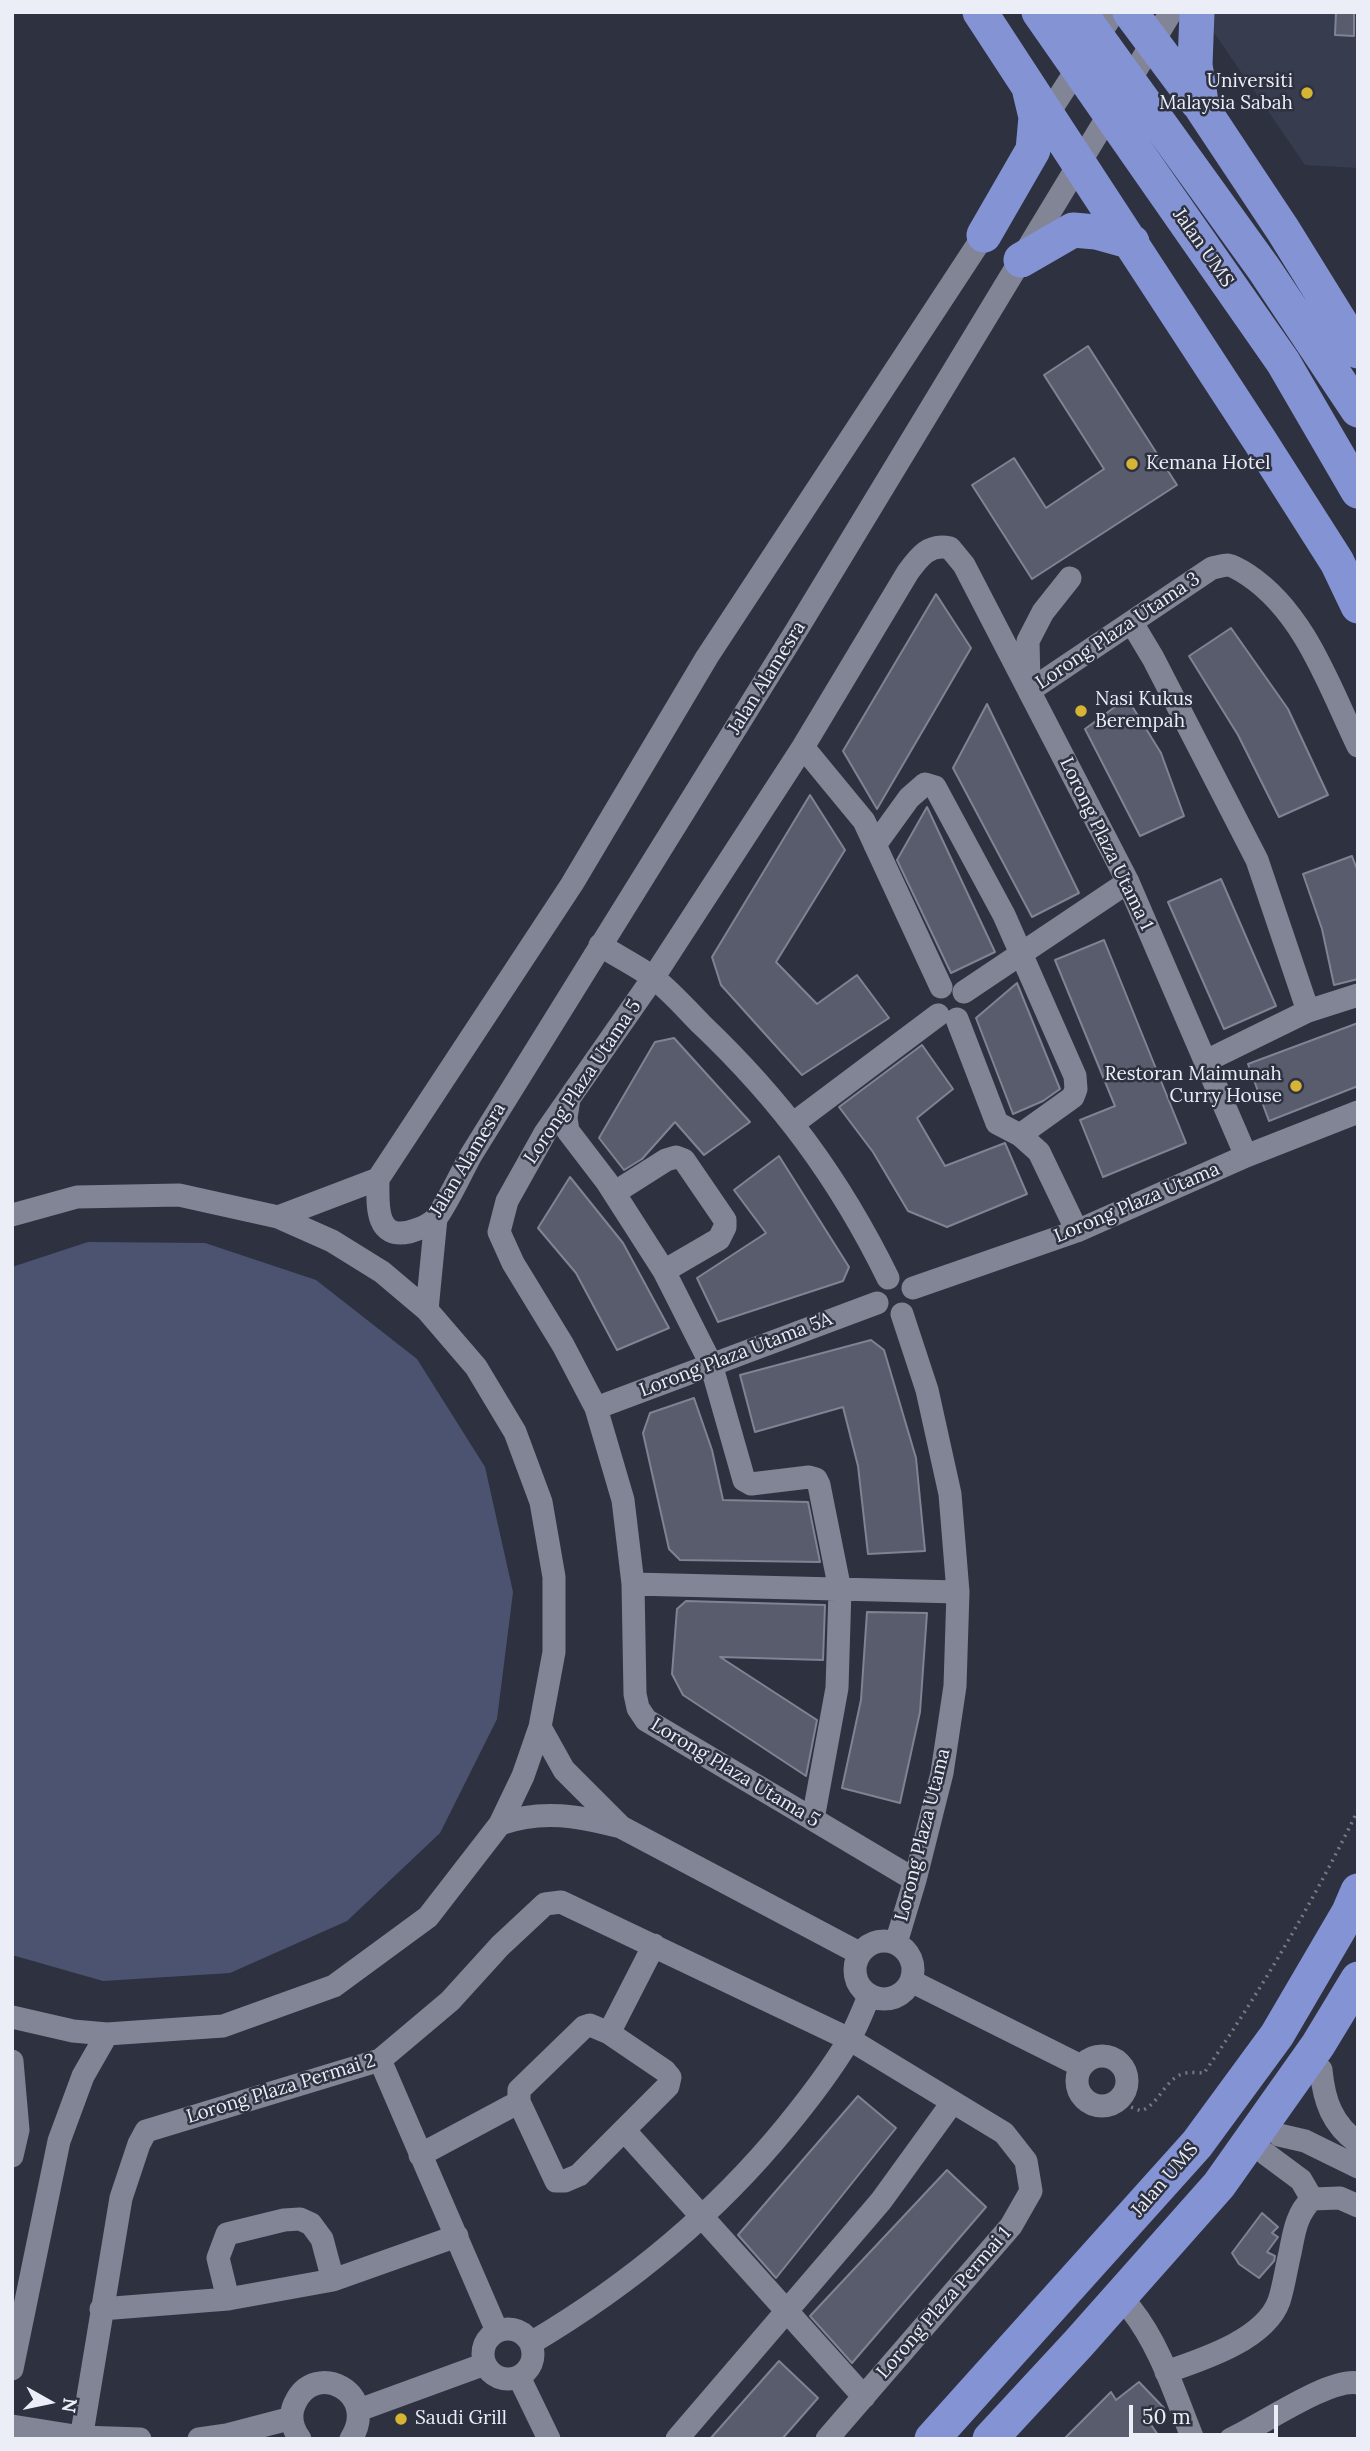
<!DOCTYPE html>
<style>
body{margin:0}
#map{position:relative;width:1370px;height:2451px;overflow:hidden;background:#2e3240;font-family:Lora,serif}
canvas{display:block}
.frame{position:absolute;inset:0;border:14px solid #ebedf7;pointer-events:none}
.north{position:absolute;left:14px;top:2367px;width:70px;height:70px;-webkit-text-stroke:5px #2e3240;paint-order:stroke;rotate:99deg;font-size:19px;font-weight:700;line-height:28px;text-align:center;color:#ebedf7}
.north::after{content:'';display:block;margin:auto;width:24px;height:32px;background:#ebedf7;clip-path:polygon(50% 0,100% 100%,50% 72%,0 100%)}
.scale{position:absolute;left:1129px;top:2405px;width:149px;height:32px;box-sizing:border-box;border:4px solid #ebedf7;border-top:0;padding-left:9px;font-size:21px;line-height:24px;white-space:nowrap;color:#ebedf7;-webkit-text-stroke:5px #2e3240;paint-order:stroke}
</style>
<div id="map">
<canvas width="1370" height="2451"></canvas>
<div class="frame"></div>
<div class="north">N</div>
<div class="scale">50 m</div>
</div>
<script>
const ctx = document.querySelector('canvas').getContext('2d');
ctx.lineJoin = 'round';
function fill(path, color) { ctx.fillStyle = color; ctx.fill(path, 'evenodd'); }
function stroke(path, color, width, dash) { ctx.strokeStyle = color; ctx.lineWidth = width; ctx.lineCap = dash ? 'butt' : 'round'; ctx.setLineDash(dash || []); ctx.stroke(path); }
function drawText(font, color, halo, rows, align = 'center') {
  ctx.font = font + ' Lora,serif'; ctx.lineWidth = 5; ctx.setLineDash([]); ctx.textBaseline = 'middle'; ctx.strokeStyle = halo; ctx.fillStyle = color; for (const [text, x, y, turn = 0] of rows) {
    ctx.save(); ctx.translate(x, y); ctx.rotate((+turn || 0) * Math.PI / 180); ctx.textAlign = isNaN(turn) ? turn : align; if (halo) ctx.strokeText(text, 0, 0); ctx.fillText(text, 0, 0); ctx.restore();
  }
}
const built = new Path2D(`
 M1197 12H1358V168L1305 165 1206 21Z`);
const green = new Path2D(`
 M88 1242 205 1243 316 1280 417 1359 485 1467 513 1592 497 1719 440 1833 347 1921 230 1973 103 1981 12 1955V1267Z`);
const building = new Path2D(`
 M1336 12H1354V36L1335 35Z
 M1088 346 1177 485 1032 579 972 485 1014 458 1046 508 1104 469 1044 375Z
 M936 594 971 648 877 809 843 751Z
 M1231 628 1288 709 1328 795 1279 817 1238 735 1189 656Z
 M1127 698 1161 753 1184 816 1140 836 1085 729Z
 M987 704 1079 893 1032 917 953 768Z
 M810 795 845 850 776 962 817 1004 857 975 889 1018 802 1075 721 985 712 957Z
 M927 807 995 952 951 973 897 860Z
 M1352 856 1358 872V979L1334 985 1322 929 1303 874Z
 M1221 879 1276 1006 1224 1029 1168 902Z
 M1104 940 1186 1143 1103 1177 1080 1120 1115 1106 1055 960Z
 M1017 983 1060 1089 1043 1101 1013 1114 976 1018Z
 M1358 1023V1086L1269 1121 1248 1064Z
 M674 1038 750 1122 704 1155 675 1122 642 1159 624 1170 599 1138 655 1042Z
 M922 1045 953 1089 917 1118 945 1166 1005 1143 1027 1194 947 1227 908 1211 873 1152 839 1107Z
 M779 1156 849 1267 843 1281 718 1322 697 1278 766 1233 734 1190Z
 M570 1177 623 1243 669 1328 617 1350 576 1273 538 1228Z
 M871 1340 884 1350 916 1458 925 1551 868 1554 858 1466 843 1407 755 1432 740 1375Z
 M694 1398 712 1450 723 1500 808 1502 820 1562 680 1560 669 1549 643 1433 650 1413Z
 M686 1601 825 1605 823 1660 720 1657 817 1720 806 1776 683 1695 672 1674 677 1609Z
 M867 1612 927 1613 920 1712 900 1803 842 1788 861 1700Z
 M858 2096 896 2128 776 2278 738 2235Z
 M947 2170 986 2207 852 2363 810 2316Z
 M1262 2213 1278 2227 1272 2233 1278 2237 1267 2252 1275 2256 1274 2261 1259 2278 1239 2264 1232 2253Z
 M779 2361 818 2398 782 2439H710Z
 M1139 2382 1164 2408 1149 2422 1161 2439H1064L1111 2392 1116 2400Z`);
const path = new Path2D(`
 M1120 2099 1128 2106 1141 2111C1160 2104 1166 2076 1186 2073 1192 2072 1199 2073 1204 2073 1262 1989 1313 1902 1358 1810`);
const minor = new Path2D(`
 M1048 114 1114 12
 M984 235 707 657 572 884 378 1179C378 1202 374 1240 409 1232 419 1229 430 1226 437 1217 450 1198 460 1175 471 1155L796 631 1171 12
 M1132 623 1153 658 1257 860 1308 1011
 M1029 684 1028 641 1043 612 1070 578
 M1029 691 1212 568C1217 567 1224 565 1228 565 1234 566 1242 571 1248 575 1305 613 1329 686 1358 746
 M803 747 864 821 941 987
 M875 845 909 798 925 784 935 787 1004 915 1075 1076 1076 1089 1073 1097 1020 1135
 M600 945C617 956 635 965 651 976 669 989 685 1008 701 1024 781 1100 839 1178 888 1278
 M964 992 1128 882
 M957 1019 997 1123 1020 1135 1039 1152 1077 1231
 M1206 1061 1308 1011 1358 995
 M569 1099 566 1118 568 1131 607 1182 664 1271 711 1364 744 1480 751 1484 809 1477 816 1479 819 1485 840 1590 837 1688 813 1819
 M794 1123 938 1015
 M614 1193 666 1160 676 1157 684 1160 725 1220V1227L719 1239 664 1271
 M12 1215 77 1197 179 1195 278 1217 332 1241 382 1272 427 1310 476 1367 515 1432 541 1502 554 1577V1652L540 1727 523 1776 500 1824 428 1917 334 1986 223 2026 107 2034 73 2031 12 2017
 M278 1217 378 1179
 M913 1288 1077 1231 1246 1156 1358 1112
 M427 1310 436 1218
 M596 1408 877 1303
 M633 1584 958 1592
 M540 1727 564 1770 621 1827
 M500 1824C542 1809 579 1816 621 1827L859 1953
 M915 1880 646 1720 638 1708 635 1694 633 1584 623 1500 596 1408 563 1345 513 1263 499 1232 507 1201 545 1133 653 978 803 747 908 572C919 557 929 543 950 548L964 565 1128 882 1246 1156
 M855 1970a29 29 0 1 1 58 0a29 29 0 1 1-58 0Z
 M896 1943 915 1880 942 1773 955 1686 958 1592 950 1494 927 1390 902 1314
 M911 1981 1081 2066
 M590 2025 609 2033 665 2071 670 2077 668 2086 579 2175 565 2181H556L519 2102V2090L584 2027Z
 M609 2033 654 1945
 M1077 2081a25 25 0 1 1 50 0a25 25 0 1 1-50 0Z
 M380 2060 497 2331
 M12 2061 18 2130 12 2156
 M1321 2070C1324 2101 1332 2124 1358 2143
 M624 2130 864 2397
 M1279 2135 1305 2141 1358 2167
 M1266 2154 1301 2180 1312 2199
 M420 2155 519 2102
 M228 2299 218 2258 227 2234 284 2220 300 2219 311 2224 322 2239 333 2280
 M101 2309 228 2299 333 2280 457 2236
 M1131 2309C1161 2347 1175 2395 1193 2439
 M483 2354a25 25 0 1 1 50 0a25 25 0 1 1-50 0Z
 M531 2343C629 2285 714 2215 786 2127 809 2099 831 2070 849 2040 857 2026 863 2011 869 1996
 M12 2369 59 2141 83 2076 107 2034
 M1166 2372C1201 2360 1265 2340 1279 2301 1284 2286 1286 2269 1290 2253 1294 2233 1296 2214 1312 2199L1340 2198 1358 2206
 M519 2377 549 2439
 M359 2410 485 2364
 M12 2426 81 2437 140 2439
 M81 2439 121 2198 139 2144 146 2131 380 2060 450 2001 500 1946 545 1904 561 1902 849 2039 1004 2133 1026 2161 1031 2191 1011 2226 827 2439
 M199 2439 227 2435 292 2418
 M300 2439C292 2428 289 2415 295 2403 315 2359 380 2393 351 2439
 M677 2439 881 2201 952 2103
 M1231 2439C1260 2426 1330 2377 1358 2383`);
const highway = new Path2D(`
 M980 12 1260 441 1337 562 1358 606
 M1039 12 1283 362 1358 491
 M1079 12 1264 269 1358 410
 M1130 12 1198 103
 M1197 12 1195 65 1202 108 1283 230 1358 351
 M984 235 1033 150 1036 117 1030 92
 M1021 260 1073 230 1096 232 1132 242
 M932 2439 1197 2144 1277 2035 1349 1912 1358 1891
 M990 2439 1078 2344 1219 2185 1318 2045 1358 1979`);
const markers = [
 [1307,93,7,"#d6b534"],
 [1132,464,7,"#d6b534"],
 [1081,711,7,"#d6b534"],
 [1296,1086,7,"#d6b534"],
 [401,2419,7,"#d6b534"]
];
const poiNames = [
 ["Universiti",1293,82,"right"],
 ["Malaysia Sabah",1293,104,"right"],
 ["Kemana Hotel",1146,464],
 ["Nasi Kukus",1095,700],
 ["Berempah",1095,722],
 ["Restoran Maimunah",1282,1075,"right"],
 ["Curry House",1282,1097,"right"],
 ["Saudi Grill",415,2419]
];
const streetNames = [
 ["Jalan UMS",1203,248,55],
 ["Lorong Plaza Utama 3",1118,631,-34],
 ["Jalan Alamesra",767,678,-58],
 ["Lorong Plaza Utama 1",1106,844,64],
 ["Lorong Plaza Utama 5",583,1082,-56],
 ["Jalan Alamesra",468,1160,-59],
 ["Lorong Plaza Utama",1137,1203,-23],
 ["Lorong Plaza Utama 5A",736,1355,-21],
 ["Lorong Plaza Utama 5",735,1773,31],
 ["Lorong Plaza Utama",923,1835,-76],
 ["Lorong Plaza Permai 2",281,2089,-17],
 ["Jalan UMS",1165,2180,-49],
 ["Lorong Plaza Permai 1",944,2303,-49]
];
fill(built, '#373c4f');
fill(green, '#4c5371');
fill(building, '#585c6c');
stroke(building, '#7f8394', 2);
stroke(path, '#767986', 3.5, [2, 5]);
stroke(minor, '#818596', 23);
stroke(highway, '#8493d4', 35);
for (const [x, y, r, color] of markers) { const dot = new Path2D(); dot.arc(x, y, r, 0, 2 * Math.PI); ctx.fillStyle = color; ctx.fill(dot); stroke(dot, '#2e3240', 2.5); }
drawText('19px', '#ebedf7', '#2e3240', poiNames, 'left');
drawText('19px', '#ebedf7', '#2e3240', streetNames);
</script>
